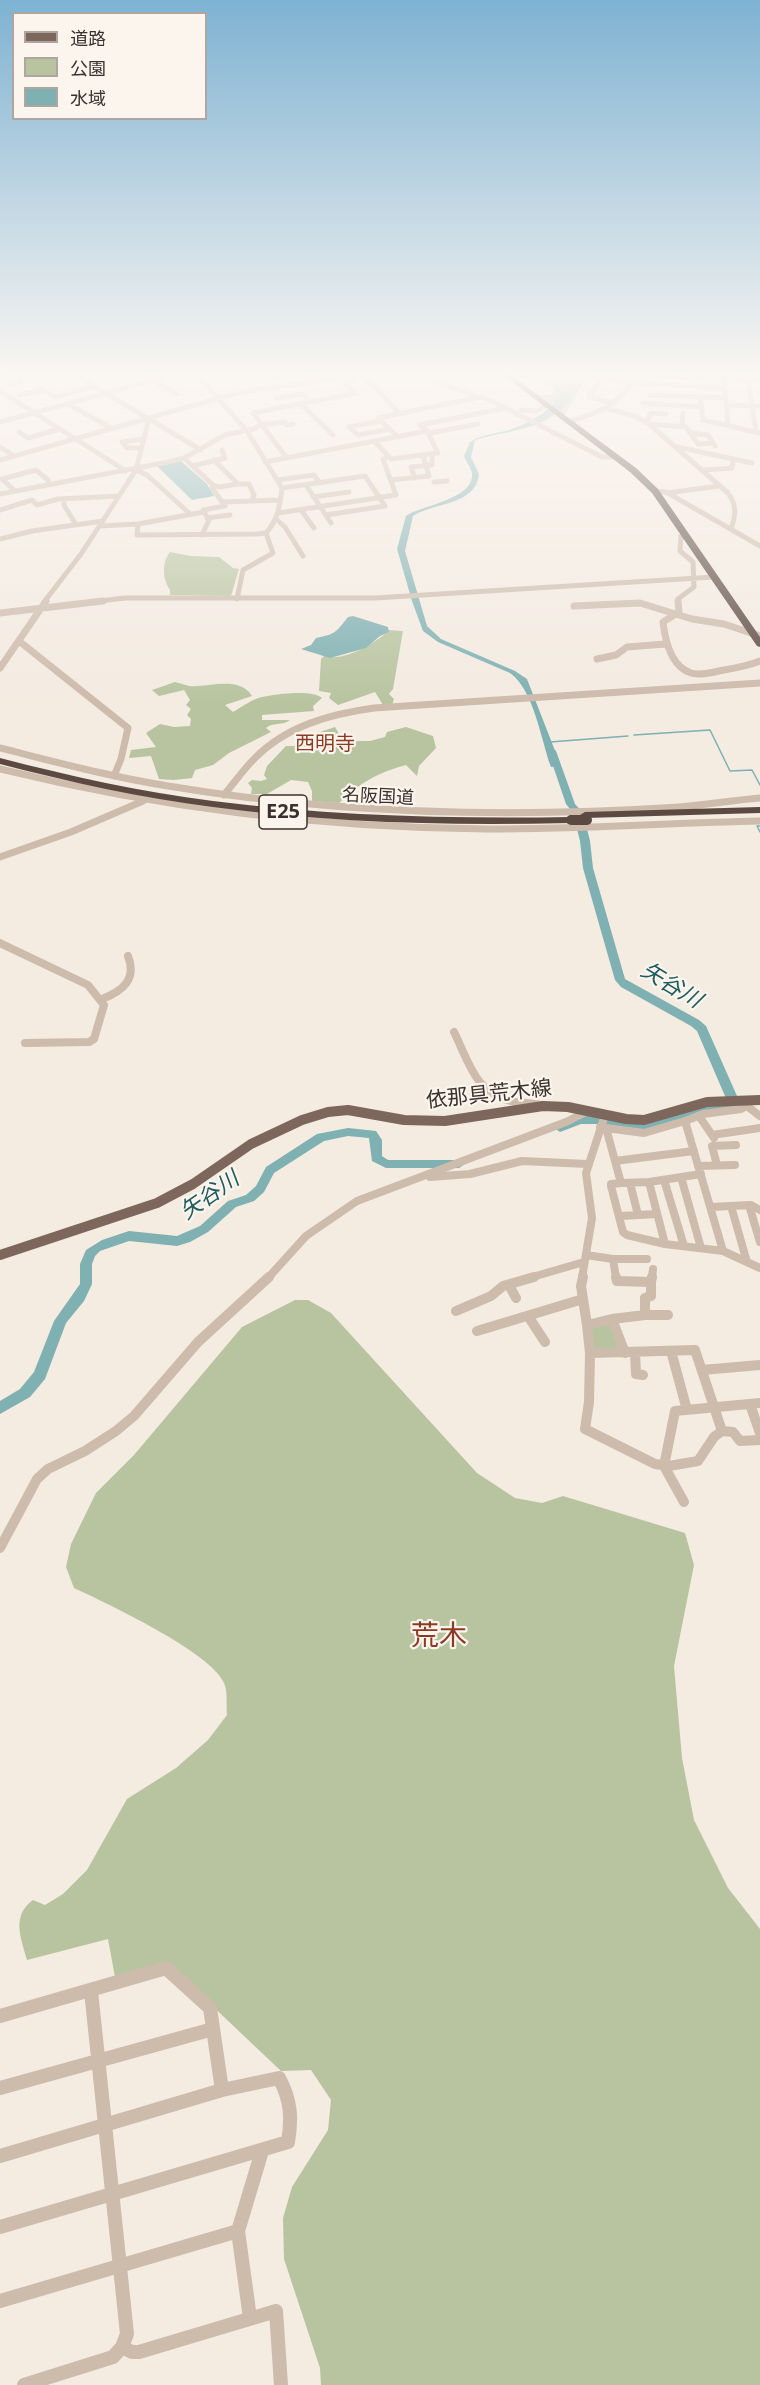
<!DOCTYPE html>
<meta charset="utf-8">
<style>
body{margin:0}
#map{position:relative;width:760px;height:2385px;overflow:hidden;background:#f4ebe1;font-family:"Open Sans","Noto Sans JP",sans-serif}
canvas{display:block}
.legend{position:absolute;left:12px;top:12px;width:195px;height:108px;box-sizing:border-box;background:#fbf5ee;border:2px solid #aea6a0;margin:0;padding:8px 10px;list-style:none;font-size:18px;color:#3b302b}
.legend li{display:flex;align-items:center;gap:12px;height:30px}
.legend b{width:30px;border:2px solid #aea6a0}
</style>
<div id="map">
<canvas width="760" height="2385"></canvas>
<ul class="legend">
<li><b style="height:8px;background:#7d675c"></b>道路</li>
<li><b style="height:16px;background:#b8c4a0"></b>公園</li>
<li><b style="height:16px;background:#7fb0b2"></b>水域</li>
</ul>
</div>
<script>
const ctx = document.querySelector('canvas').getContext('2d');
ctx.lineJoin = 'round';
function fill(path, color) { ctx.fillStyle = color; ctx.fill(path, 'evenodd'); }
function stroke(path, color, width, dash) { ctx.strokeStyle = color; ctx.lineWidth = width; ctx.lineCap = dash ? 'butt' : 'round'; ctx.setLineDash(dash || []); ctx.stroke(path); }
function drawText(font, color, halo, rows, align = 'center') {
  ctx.font = font + ' "Open Sans","Noto Sans JP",sans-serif'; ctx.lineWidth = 4.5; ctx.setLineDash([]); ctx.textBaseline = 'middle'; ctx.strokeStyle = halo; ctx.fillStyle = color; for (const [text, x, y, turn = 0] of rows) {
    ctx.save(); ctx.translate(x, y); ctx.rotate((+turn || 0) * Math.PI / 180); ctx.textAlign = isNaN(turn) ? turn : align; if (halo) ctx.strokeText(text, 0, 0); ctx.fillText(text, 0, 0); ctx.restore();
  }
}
const green = new Path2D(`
 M568 372 589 377C578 389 571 406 563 416L535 394 551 395 555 388 548 384 556 385Z
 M170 552 191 556 219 557 233 568 239 569 231 596 170 595V590C163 580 161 563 170 552Z
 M389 630 403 631 393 689 389 694 394 699 392 705H383L375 692 338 705 329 698 331 693 319 691 321 659 324 656C345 662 376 643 389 630Z
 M175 682C180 683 185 685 189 686 208 688 239 675 252 696L225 705 233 712C242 707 252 699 262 697 274 694 313 689 322 698L313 706 314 711 262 715V720H290C283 726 272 722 266 728L271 732 229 753 213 765 195 770 192 778 174 780 159 779 151 756 129 758 131 750 156 747 146 733 160 724 174 727 190 726 191 719 187 715 191 709 186 705 190 700 184 690 159 696 152 690Z
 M335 727 343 741H370L385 737 387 732 406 727 433 736 436 748 419 766 417 776 406 765C377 773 361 782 339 803L312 801V791L308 782 291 780 267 794H251L252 788 248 783 252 780 261 781 267 779 264 775 267 766 286 746H319L321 742 314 734Z
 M295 1300H308L331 1313 477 1473 515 1498 542 1503 563 1496 685 1533 694 1565 674 1666 682 1758 694 1820 728 1888 760 1929V2385H321L320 2368 284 2259 283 2218 292 2187 328 2130 331 2100 311 2070 281 2071 167 1963 115 1977 108 1939 27 1960C21 1938 11 1916 33 1900L45 1905 63 1894 87 1870 127 1799 176 1768 208 1740 227 1715C226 1706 228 1691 224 1683 211 1652 106 1603 74 1588L66 1567 71 1544 96 1493 134 1455 242 1327Z
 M609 1322 620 1350 593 1351 590 1328Z`);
const water = new Path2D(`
 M590 370H592C584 375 577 381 573 388 570 395 572 398 567 403 543 431 508 430 475 440L471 457 479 474C476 506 434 502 413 516L405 551 427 626 441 639 515 671 527 679 561 766 551 767C541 740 534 690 510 673L438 642 423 631 412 601 397 549 406 516C422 505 475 499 472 473 471 467 466 462 464 456L470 442C483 433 500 434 514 428 535 421 550 409 563 393L571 392V388Z
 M181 461 207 484 214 496 192 500 157 466Z
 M353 616 388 627 389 632 380 636 366 648 330 658 301 649 311 645 316 638C336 634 336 632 348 617Z`);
const stream = new Path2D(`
 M634 735 710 730 730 771 752 770 760 785
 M550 742 628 736
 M760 826H757L760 832`);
const river = new Path2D(`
 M552 748 556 751 575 804 583 813 590 841 593 868 625 979 699 1020 706 1026 737 1096 735 1108 703 1112 655 1129 635 1131 597 1124H581L560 1132 554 1128 556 1125 580 1116H597L635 1123 654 1121 702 1104 725 1102V1096L697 1031 691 1026 621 987 615 980 583 868 580 841 573 813 566 804 548 751Z
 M348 1128 376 1131 382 1140V1156L388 1160H459L465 1164 459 1168H386L372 1161 369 1138 348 1136 324 1141 274 1173 264 1192 254 1201 236 1207 208 1232 190 1242 177 1246 129 1241 100 1251 95 1256 92 1264V1284L84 1301 66 1323 45 1379 30 1397 0 1414V1401L20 1389 34 1372 54 1321 80 1284V1264L86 1250 102 1240 129 1231 177 1236 200 1226 228 1201 246 1195 256 1186 266 1167 317 1134Z`);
const minorFar4 = new Path2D(`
 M67 370 201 450
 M136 370 148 377
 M401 370 492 401 602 457H614
 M424 370 432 376
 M526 370 549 383 556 384 568 370
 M562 370 621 382 724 388
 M723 370 728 425
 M360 376 374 386 399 413
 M654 376 760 380
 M510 377 532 373
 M274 378 314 372
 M601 379 589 397 614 403
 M153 380 177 394
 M748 380 756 432
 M10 384 21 382 20 370
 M41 388 55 397 95 386
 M0 391 126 471
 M19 395 43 390
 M650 395 725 398
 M700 397 703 420 760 433
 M276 398 303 394 306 397
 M643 403 701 407
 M68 404 111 428
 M302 405 333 435
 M726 405 760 406
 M606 408 637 417 649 424 728 493C737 505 736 515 731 529
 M521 410 537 411 546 405
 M381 421 349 427 358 435 390 429
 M0 422 192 370
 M568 422C593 414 617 407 631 383L630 370
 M646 422 651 413 666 414
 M649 424 686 427 698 444 713 443
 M682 426 683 413
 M19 432 28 438 60 429
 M430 433 478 424
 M690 433 708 435 715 446
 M398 437 378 418 480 397
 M375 442 391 459 438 453 427 431
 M0 447 14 456
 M678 447 752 463
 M141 448H127L122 442 144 439
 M286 457 253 413 356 393 344 383 354 381
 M184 458 213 485 212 488 225 506 203 510 209 520 202 535
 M0 460 237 393 394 370
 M265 462 427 431 420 425 506 408
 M192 466 225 458 222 450
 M136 470 147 475 189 513
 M704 470 732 468 733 459
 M415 478 411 467 432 465V454
 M277 480 314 475 319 482
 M391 480 429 476 423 455
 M434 482 447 481
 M238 484H249L254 495 252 500
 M213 485 219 487 238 484 214 460
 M306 485 331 523
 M282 488 365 476 385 506 326 515
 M15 491 2 479 36 470 48 480
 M655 491 666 492 760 546
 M667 493 719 486
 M0 494 168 462 184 458 225 435 254 429 260 425 285 422 287 425 293 424
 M313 497 349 492
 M64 500V505L75 523
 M223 502 280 500
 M0 510 32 500 37 505 58 499 119 496
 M301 510 314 528
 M278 513 396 495 383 459 388 457
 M207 518 230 515
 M276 519 285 527 303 556
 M138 524 204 512
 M100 526 138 524 137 535 257 534 266 533C278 520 280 505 282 488L247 431 193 370
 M0 539 32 531 103 521
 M237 599 243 570 273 553 266 533
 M44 602 81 554 136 470 149 418
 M91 602 125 598H375L714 577
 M678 602V599L694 587 693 562 680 551 681 536 684 534`);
const minorFar3 = new Path2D(`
 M678 601 679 612 663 622C665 640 670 666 691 673 701 676 713 672 724 670 736 668 748 666 760 661
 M574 606 640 603 692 619 724 624 760 636
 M0 613 103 601
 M19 641 128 728 121 759 114 776
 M597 659 616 655 627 647 665 644
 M0 668 46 601
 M0 748C56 762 111 777 168 786 336 814 509 818 679 807 706 805 733 800 760 798
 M0 769C159 808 323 828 487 829 578 829 669 823 760 821
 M224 795C234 783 243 770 254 759 286 726 330 714 374 708L760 683
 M0 857 71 832 143 801`);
const minorFar2 = new Path2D(`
 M0 943 88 985 104 1005 94 1039 89 1042 25 1043
 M102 999C123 991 137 979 128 956
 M454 1032C469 1062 475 1093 511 1101 522 1104 532 1102 543 1106
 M747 1106 760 1116
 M699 1116 714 1138
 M600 1127 606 1128 621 1183 649 1182 701 1174
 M606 1128 644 1133 685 1121
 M712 1135 760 1128
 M615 1161 694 1151
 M717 1165 712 1146 736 1145
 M698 1166 735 1165
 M430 1177 470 1174 522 1161 587 1164
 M681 1177 701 1248
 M664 1180 684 1246
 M649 1182 665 1244
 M621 1183 611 1184V1186L623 1232 627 1235 665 1244 723 1251 760 1268
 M630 1183 638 1215
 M749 1205 760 1242
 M731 1206 747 1262
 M711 1207 751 1205 760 1210
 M620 1216 657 1214
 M723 1251 685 1121 703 1114 741 1109 747 1106V1100
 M586 1255 613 1259 616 1278
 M613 1259H647
 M268 1278 306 1236 357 1201 566 1122 588 1111
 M529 1278 584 1262
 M582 1278 592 1218 586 1173 605 1115
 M652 1278 653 1269`);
const minorFar1 = new Path2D(`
 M583 1277 581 1286 587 1325 612 1319 625 1353
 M651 1282 652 1277
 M509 1285 516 1298
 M456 1311 491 1296 503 1286 534 1277
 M645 1315H668
 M528 1316 545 1342
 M612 1319 645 1315V1298L651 1296V1282L617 1281 616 1277
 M587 1325 590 1353
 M477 1331 583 1299
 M695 1350 722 1431 714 1437 698 1461 669 1466 655 1464 585 1429 589 1402 590 1353Z
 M671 1351 687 1410
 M635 1353 636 1374 643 1375
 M702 1370 760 1365
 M750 1404 760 1433
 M722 1431 733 1432 740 1441 760 1440
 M684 1502 664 1466 675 1411 760 1403
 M0 1548 37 1479 48 1469 85 1451 116 1431 134 1416 198 1342 269 1277`);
const minor = new Path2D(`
 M0 2016 166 1968 210 2008 222 2090
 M0 2088 213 2029
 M0 2156 222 2090 279 2078C291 2100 292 2118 288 2142L0 2227
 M0 2301 238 2231
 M250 2318 238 2231 262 2151
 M122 2347 132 2352H139L276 2311 281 2385
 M24 2385 113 2357 122 2347 127 2334 91 1991`);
const majorFar1 = new Path2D(`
 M0 374 16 370`);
const major = new Path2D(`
 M0 1255 157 1203 193 1184 251 1144 302 1120 328 1112 348 1110 404 1120 445 1121 543 1106 568 1107 626 1119 644 1120 707 1102 760 1100`);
const highway = new Path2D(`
 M497 370H504L636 468 658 489 760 637V647L757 646 652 493 630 472Z
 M0 758C70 776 141 792 213 801 332 816 451 819 571 817L576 820 571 823C451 826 332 823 213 807 141 798 70 782 0 764Z
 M760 807V813L585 818 580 815 585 812Z`);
const highwayBridge = new Path2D(`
 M571 820H587`);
const farStreetnames = [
 ["名阪国道",378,797,3]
];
const farQuarternames = [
 ["西明寺",325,744]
];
const shields = [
 [283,812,48]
];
const shieldNames = [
 ["E25",283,812]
];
const streetNames = [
 ["依那具荒木線",489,1095,-6]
];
const waterNames = [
 ["矢谷川",671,986,31],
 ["矢谷川",210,1196,-35]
];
const nearQuarternames = [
 ["荒木",439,1637]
];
fill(green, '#b8c4a0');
fill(water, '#7fb0b2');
stroke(stream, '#7fb0b2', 1.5);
fill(river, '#7fb0b2');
stroke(minorFar4, '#cdbbac', 5);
stroke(minorFar3, '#cdbbac', 7);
stroke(minorFar2, '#cdbbac', 8);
stroke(minorFar1, '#cdbbac', 10);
stroke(minor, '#cdbbac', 14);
stroke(majorFar1, '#7d675c', 6);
stroke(major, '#7d675c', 10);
fill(highway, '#5c4a42');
stroke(highwayBridge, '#5c4a42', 10);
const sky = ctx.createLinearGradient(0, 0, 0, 704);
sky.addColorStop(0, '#7eb2d2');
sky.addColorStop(0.53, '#faf6f2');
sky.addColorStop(1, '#faf6f200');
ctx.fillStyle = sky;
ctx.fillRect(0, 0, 760, 704);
drawText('18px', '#3b302b', '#fbf5ee', farStreetnames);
drawText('20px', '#8c3b22', '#fbf5ee', farQuarternames);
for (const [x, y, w] of shields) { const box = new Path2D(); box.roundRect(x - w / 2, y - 17, w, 34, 4.5); ctx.fillStyle = '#fbf5ee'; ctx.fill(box); stroke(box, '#3b302b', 1.5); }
drawText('bold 20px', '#3b302b', null, shieldNames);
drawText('21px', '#3b302b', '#fbf5ee', streetNames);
drawText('italic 22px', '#1f5a5e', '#fbf5ee', waterNames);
drawText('28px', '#8c3b22', '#fbf5ee', nearQuarternames);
</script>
